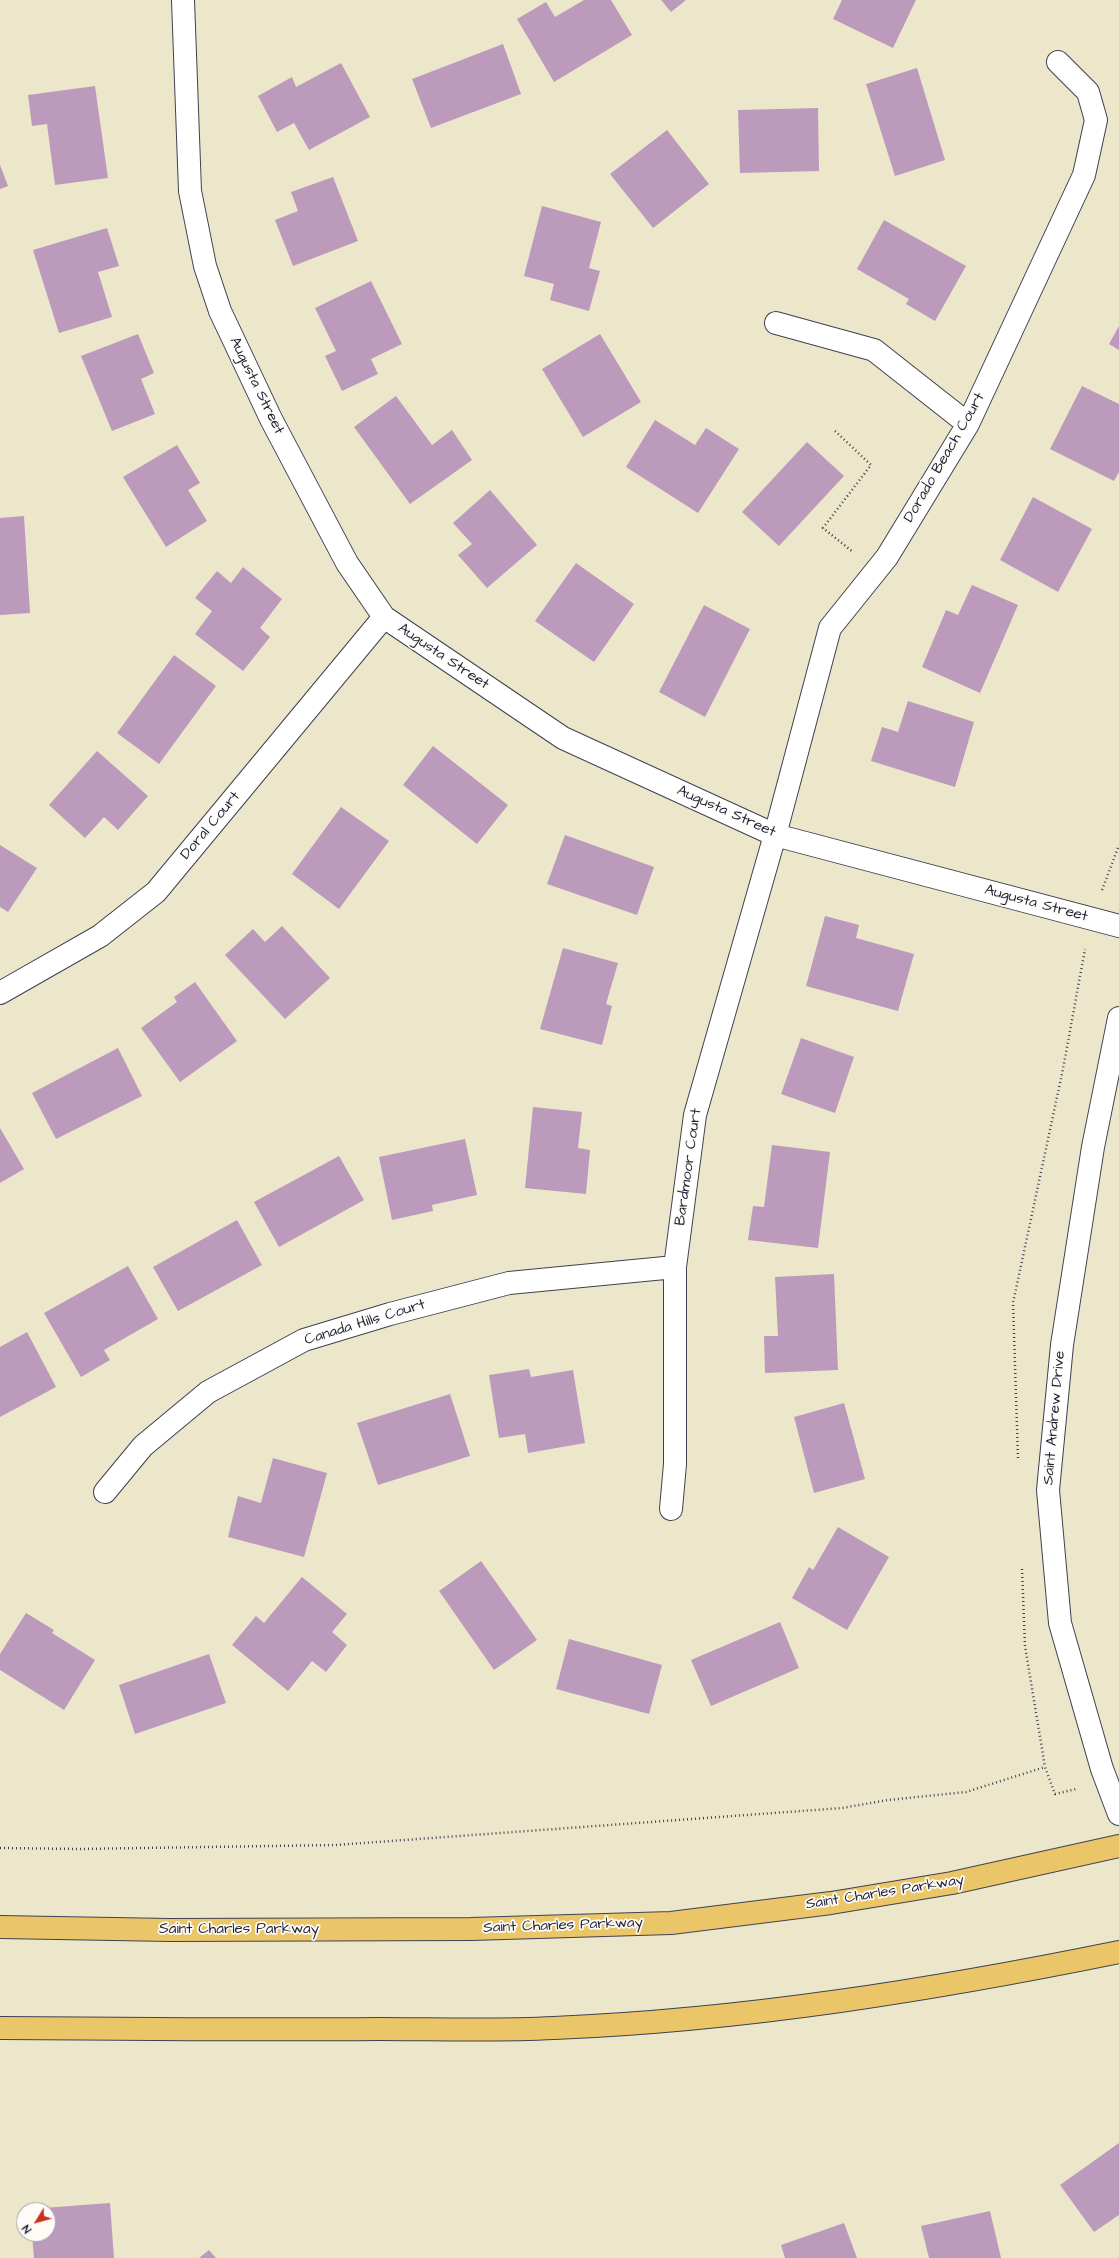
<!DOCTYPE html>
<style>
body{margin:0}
#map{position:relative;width:1119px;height:2258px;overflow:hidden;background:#ece7cb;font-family:"Architects Daughter",sans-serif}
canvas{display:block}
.north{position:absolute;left:16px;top:2202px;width:40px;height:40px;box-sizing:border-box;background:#fdfcf7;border:1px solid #a5a5ac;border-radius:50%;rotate:233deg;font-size:11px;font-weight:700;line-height:16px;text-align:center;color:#22223b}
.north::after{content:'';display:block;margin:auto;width:14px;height:18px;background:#c8321e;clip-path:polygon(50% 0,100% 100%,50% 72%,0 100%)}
</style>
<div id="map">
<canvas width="1119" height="2258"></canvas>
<div class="north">N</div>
</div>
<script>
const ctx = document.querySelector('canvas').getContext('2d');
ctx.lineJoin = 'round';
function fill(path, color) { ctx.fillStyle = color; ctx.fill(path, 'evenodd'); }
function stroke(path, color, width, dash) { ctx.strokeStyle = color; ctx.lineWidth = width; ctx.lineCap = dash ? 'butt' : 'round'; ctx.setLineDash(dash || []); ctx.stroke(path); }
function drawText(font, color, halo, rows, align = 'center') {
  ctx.font = font + ' "Architects Daughter",sans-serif'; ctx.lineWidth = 3.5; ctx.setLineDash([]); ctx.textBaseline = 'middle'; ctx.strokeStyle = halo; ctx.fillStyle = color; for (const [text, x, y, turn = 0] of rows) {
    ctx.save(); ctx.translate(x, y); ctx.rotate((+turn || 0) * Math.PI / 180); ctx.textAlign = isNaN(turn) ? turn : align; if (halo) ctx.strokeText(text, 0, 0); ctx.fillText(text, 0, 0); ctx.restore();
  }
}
const building = new Path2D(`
 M584 0H611L632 35 554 82 517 19 546 2 555 17Z
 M661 0H686L671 12Z
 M842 0H916L893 48 833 19Z
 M503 44 521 94 431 128 412 79Z
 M341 63 370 117 309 150 294 123 277 132 258 96 292 77 296 87Z
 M917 68 945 160 895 176 866 84Z
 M95 86 108 178 55 185 47 124 32 126 28 95Z
 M818 108 819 171 740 173 738 110Z
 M667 130 709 184 653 228 610 174Z
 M0 165 8 186 0 189Z
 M333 177 358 241 293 266 275 220 298 211 291 192Z
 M542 206 601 222 589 268 600 271 589 311 550 300 554 284 524 276Z
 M884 220 966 266 935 321 906 304 909 299 857 269Z
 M107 228 119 266 98 272 112 317 59 333 33 250Z
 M371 281 402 344 371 359 378 374 342 391 325 356 336 351 315 308Z
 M1119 326V350L1109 344Z
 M138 334 154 373 141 379 155 414 112 431 81 356Z
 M600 334 641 402 583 437 542 369Z
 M1082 386 1119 404V472L1114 481 1050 449Z
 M396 396 432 445 452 430 472 460 410 504 354 427Z
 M655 420 695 445 706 428 739 449 698 513 626 467Z
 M807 442 844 476 779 546 742 512Z
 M177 445 200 483 188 490 207 521 166 547 123 477Z
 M490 490 537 545 487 588 458 555 472 544 453 523Z
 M1033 497 1092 529 1058 592 1000 560Z
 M24 516 30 613 0 615V518Z
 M576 563 634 604 594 662 535 621Z
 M243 567 282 599 260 628 270 637 243 671 195 634 212 611 195 598 217 571 231 583Z
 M972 585 1018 605 980 693 922 667 946 610 958 615Z
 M704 605 750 629 705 717 659 692Z
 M174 655 216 686 159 764 117 733Z
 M908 701 974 722 955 787 871 761 882 727 898 732Z
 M433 746 508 805 477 844 403 785Z
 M97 751 148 796 118 830 104 817 85 838 49 805Z
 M341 807 389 841 339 909 292 874Z
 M565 835 654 867 637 915 547 884Z
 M0 845 37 868 8 912 0 907Z
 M825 916 859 925 856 938 914 954 898 1011 806 986Z
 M282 926 330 978 285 1019 225 955 253 929 265 942Z
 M563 948 618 963 606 1004 612 1006 602 1045 540 1029Z
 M195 982 237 1041 180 1082 141 1028 177 1002 174 997Z
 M801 1038 854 1057 835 1113 781 1094Z
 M118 1048 142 1096 56 1139 32 1093Z
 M533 1107 582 1112 578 1148 590 1150 586 1194 525 1188Z
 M0 1128 24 1169 0 1183Z
 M465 1139 477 1195 432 1205 433 1211 392 1220 379 1157Z
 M772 1145 830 1152 818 1248 748 1240 753 1206 764 1207Z
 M339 1156 364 1200 279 1247 254 1202Z
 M237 1220 262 1265 178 1311 153 1267Z
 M128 1266 158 1319 104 1350 110 1360 81 1377 44 1313Z
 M834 1274 838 1370 765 1373 764 1336H778L775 1277Z
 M27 1332 56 1387 0 1417V1347Z
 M529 1369 531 1377 573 1370 585 1443 528 1453 525 1434 499 1438 489 1375Z
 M450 1394 470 1456 378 1485 357 1423Z
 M844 1403 865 1479 814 1493 794 1417Z
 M273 1458 327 1473 304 1557 228 1537 238 1496 261 1503Z
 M838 1527 889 1557 847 1630 792 1598 809 1567 813 1570Z
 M481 1561 537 1640 494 1670 439 1591Z
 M302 1577 347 1614 332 1632 347 1645 326 1672 312 1661 288 1691 232 1645 256 1616 264 1623Z
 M26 1613 54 1630 52 1633 95 1660 64 1710 0 1670V1654Z
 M780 1622 799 1668 711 1706 691 1660Z
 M569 1639 662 1665 649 1714 556 1689Z
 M209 1654 226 1703 135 1734 119 1685Z
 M1119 2143V2215L1094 2232 1060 2185Z
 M110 2203 114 2258H34L32 2234H48V2210L30 2209Z
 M990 2211 1001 2258H929L921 2226Z
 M844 2223 857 2258H785L781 2245Z
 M209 2250 216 2258H199Z`);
const path = new Path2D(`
 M835 431 871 465 823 528 853 552
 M1102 890 1119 845
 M1018 1458 1013 1303 1063 1069 1085 949
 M1022 1569 1025 1646 1045 1767
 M0 1848 79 1849 336 1845 842 1808 888 1800 966 1792 1045 1767 1055 1794 1076 1789`);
const minor = new Path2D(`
 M183 0 190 191 205 266 220 311 271 419 347 563 384 617 563 738 775 835 1119 926
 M776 323 874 350 968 424
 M0 993 100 936 156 892 384 617
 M1119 1018 1093 1147 1062 1345 1048 1490 1060 1623 1102 1769 1119 1814
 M105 1492 143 1446 208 1392 304 1340 390 1314 509 1283 675 1267
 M671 1509 675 1464V1267L695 1115 775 835 830 628 887 557 968 424 1084 175 1096 120 1088 92 1058 62`);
const major = new Path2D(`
 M0 1927 170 1930 471 1929 671 1923 831 1903 952 1883 1119 1846
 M0 2028C126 2029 252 2030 379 2029 437 2029 496 2031 554 2028 745 2020 932 1990 1119 1952`);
const streetNames = [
 ["Augusta Street",256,386,64],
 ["Dorado Beach Court",945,458,-60],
 ["Augusta Street",443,657,34],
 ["Augusta Street",726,812,24],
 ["Doral Court",211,826,-50],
 ["Augusta Street",1036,904,15],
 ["Bardmoor Court",689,1167,-82],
 ["Canada Hills Court",365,1323,-17],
 ["Saint Andrew Drive",1055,1418,-85],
 ["Saint Charles Parkway",885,1893,-9],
 ["Saint Charles Parkway",563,1926,-2],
 ["Saint Charles Parkway",239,1930]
];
fill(building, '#bc9abc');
stroke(minor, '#404051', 24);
stroke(major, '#404051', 24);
stroke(path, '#404051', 2.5, [1, 3]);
stroke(minor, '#fff', 22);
stroke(major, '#ebc669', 22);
drawText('15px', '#22223b', '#fdfcf7', streetNames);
</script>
